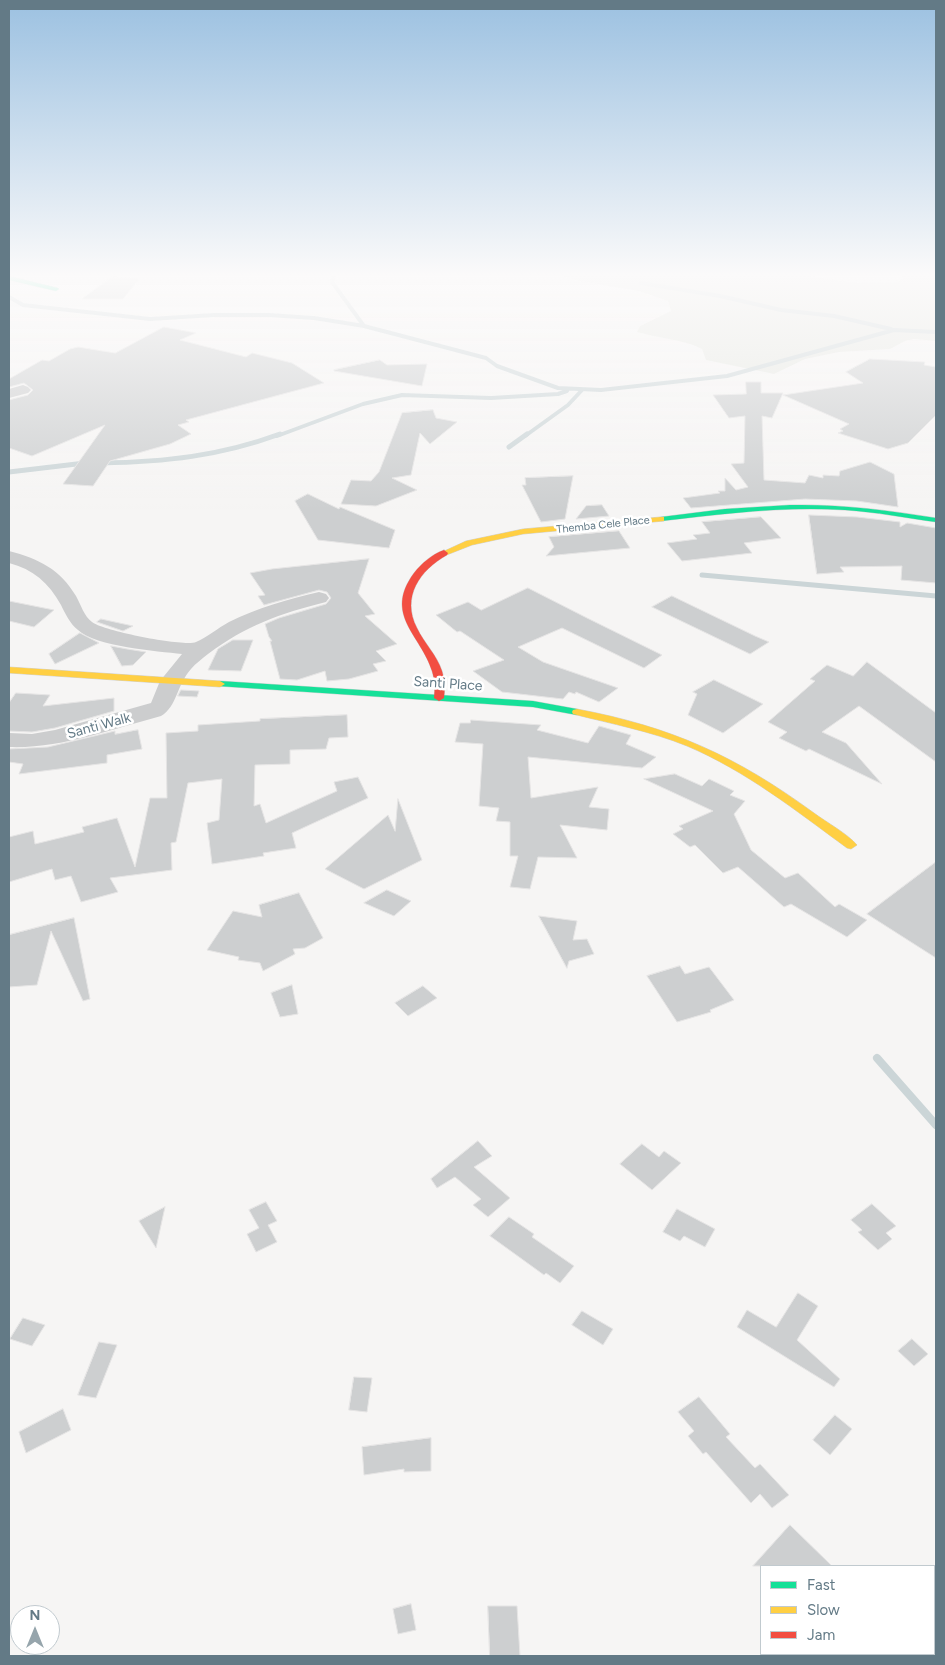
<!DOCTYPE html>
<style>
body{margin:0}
#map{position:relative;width:945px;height:1665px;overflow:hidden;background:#f6f5f4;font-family:Figtree,sans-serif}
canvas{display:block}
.frame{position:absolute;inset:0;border:10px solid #637a86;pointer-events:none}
.legend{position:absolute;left:760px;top:1565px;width:175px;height:90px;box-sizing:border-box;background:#fff;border:1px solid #c1cacf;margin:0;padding:6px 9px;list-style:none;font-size:15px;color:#637a86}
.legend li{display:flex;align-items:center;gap:10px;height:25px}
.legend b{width:25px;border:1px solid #c1cacf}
.north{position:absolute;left:10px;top:1605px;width:50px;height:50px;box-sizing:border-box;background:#fff;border:1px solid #c1cacf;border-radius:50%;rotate:0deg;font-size:14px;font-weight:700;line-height:20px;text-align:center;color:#637a86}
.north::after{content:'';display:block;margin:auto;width:18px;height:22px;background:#96a5ac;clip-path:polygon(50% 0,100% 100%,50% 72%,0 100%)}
</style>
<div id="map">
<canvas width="945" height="1665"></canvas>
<div class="frame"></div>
<ul class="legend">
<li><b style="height:6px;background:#16e098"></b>Fast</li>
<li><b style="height:6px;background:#ffcf43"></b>Slow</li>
<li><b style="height:6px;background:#f24e42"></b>Jam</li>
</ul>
<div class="north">N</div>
</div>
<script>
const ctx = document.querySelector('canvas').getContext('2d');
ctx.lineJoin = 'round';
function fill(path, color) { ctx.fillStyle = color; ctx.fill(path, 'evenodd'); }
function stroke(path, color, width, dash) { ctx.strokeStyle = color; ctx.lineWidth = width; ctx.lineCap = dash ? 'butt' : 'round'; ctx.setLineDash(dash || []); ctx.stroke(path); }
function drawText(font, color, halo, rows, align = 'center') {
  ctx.font = font + ' Figtree,sans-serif'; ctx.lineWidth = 5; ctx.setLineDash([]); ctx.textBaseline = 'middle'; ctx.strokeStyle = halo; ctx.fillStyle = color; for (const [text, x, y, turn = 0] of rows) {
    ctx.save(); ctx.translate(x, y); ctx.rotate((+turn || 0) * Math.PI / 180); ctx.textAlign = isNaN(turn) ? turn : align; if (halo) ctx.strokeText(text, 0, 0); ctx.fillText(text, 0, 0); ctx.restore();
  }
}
const green = new Path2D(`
 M564 276H809L859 283H894L902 279 903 276H936V341L914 339 905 341 890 349 839 352 805 359 774 374 706 360 702 349C686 340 657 338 637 332L640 326 671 311 668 301 639 291 574 280Z`);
const streamFar2 = new Path2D(`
 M334 276 332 282 364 326
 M641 283 720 296 781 310 834 316 891 329
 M9 297 23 305 150 319 214 315H269L314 318 364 326 486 358 497 366 558 388 601 390 727 376 894 330 936 332
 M277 436 363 404 402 395 491 398 558 394 567 391
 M525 436 568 405 582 390`);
const streamFar1 = new Path2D(`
 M509 447 527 434
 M101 463C165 462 220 456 280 434
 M9 472 85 463
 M702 575 936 596`);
const stream = new Path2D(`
 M877 1058 936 1125`);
const building = new Path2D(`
 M112 277 139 279 123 299H82Z
 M164 327 196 333 180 340 246 357 252 353 292 363 324 383 186 420 189 422 178 425 191 434 170 444 110 461 93 486 63 484 105 425 32 456 9 448V400L28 395 33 390 24 383 9 387V379L42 360 49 361 70 349 78 347 115 353Z
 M870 359 925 362 924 365 936 367V415L908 443 888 449 838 433 843 431 840 429 849 424 783 395 863 383 846 372Z
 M380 360 387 365 427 364 422 386 334 371V370Z
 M746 382H761V393H783L772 418 762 416 764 480 805 483 809 475 823 478V475L839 476 840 471 870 462 894 474 898 507 857 501 805 499 691 508 683 498 720 493 718 491H725V478L736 490 748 487 731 464 744 463 745 416 729 418 713 395 746 394Z
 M433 410 436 418 457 422 430 444 420 433 411 475 392 478 417 490 376 506 341 504 351 480 371 481 379 472 402 413Z
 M573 476 565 519 541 522 522 485H526L525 478Z
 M308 494 339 509 340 507 395 530 389 548 318 540 295 501Z
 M602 505 609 516 576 519 586 506Z
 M809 515 857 517 900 522V527L907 523 936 528V583L901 580 902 566 840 567 844 572 817 574Z
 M761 517 781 538 744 543 752 553 682 561 667 543 697 539 693 535 710 533 702 522Z
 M619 531 630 548 546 556 554 547 549 537Z
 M369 559 358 593 375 614 365 616 397 644 376 651 386 661 373 664 378 671 349 679 327 681 325 671 297 680 280 679 270 641H272L269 637 265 624 279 618 326 604 331 598 327 592 319 590 264 605 258 596 265 595 250 573 272 569Z
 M528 588 587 618 662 655 644 668 562 628 518 647 543 662 618 688 599 702 576 692 575 694 569 692 563 699 502 692 473 671 504 660 460 631 457 632 436 615 468 602 481 610Z
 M672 596 755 636 769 642 750 654 652 607Z
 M9 601 54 610 34 627 9 621Z
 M101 619 133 626 123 631 97 622Z
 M80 633 99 643 55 664 49 654Z
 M233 640H253L241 671 208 670 218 649Z
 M111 646 127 649 146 652 133 665 122 666Z
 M867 662 936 713V762L859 706 822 732 846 743 882 784 809 749 806 751 779 738 787 732 768 722 815 681 810 679 827 665 853 676Z
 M714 680 763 704 723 733 688 715 697 694 693 692Z
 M181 690 199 691 197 697 178 696Z
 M16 693 50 695 43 706 114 698V711L55 728 32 732 9 731V703Z
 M347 715 348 737 329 738 326 749 290 750V764L255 765 254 806 260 804 266 823 337 791 334 782 358 777 368 798 292 833 296 848 263 853 264 856 212 864 207 823 219 820 222 779 188 783 176 842 171 843 172 870 110 878 118 892 81 902 71 876 55 880 52 869 9 882V837L33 831 35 844 84 832 82 827 117 818 135 867 150 798H167L166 733 198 731V725L260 721V719Z
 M471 720 541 725 537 730 588 743 599 726 631 735 626 744 656 757 642 768 528 757 531 798 598 787 589 807 609 809 607 830 560 825 577 858 538 857 530 889 510 887 518 856H510V822L496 821 499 808 479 806 483 744 455 742 460 723H470Z
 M138 730 142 749 107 755V763L19 774 23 764 9 762V749L48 747 115 731V734Z
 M675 774 702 786 709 779 734 791 730 795 745 801 734 814 751 850 785 878 798 873 835 907 839 904 867 920 847 937 791 904 784 907 738 867 723 873 695 845 690 847 673 834 683 829 679 826 713 811 644 779Z
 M398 799 422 860 364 889 325 869 388 815 395 831Z
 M936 862V958L867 914Z
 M387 890 411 901 394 916 364 903Z
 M299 893 323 938 305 948 293 949 295 954 263 971 260 963 238 960 239 957 207 950 233 911 262 917 259 905Z
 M539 916 577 921 573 940 587 939 594 954 569 961 567 968Z
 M74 918 90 999 83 1001 51 931 37 985 9 987V935Z
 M680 966 685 974 709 967 734 1000 710 1010 711 1012 677 1022 647 976Z
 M292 985 298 1014 280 1017 271 993Z
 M423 986 437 998 408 1016 395 1003Z
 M478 1141 492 1156 474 1167 510 1198 488 1217 473 1205 481 1199 455 1177 437 1188 431 1179Z
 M642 1144 659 1157 664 1151 681 1163 652 1190 620 1164Z
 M266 1202 277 1221 268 1225 277 1242 256 1252 247 1234 259 1228 249 1210Z
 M872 1204 896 1226 886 1233 892 1239 878 1250 858 1232 862 1230 851 1220Z
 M165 1207 156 1248 139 1221Z
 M677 1209 715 1229 705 1247 684 1236 680 1241 663 1232Z
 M509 1217 534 1234 532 1237 574 1266 560 1283 546 1273 544 1275 490 1236Z
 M798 1293 818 1306 797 1340 840 1379 834 1387 737 1327 747 1310 776 1327Z
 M582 1311 613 1329 603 1345 572 1325Z
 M23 1318 45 1325 32 1346 10 1339Z
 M912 1339 928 1354 914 1366 898 1351Z
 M99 1342 117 1345 96 1398 78 1395Z
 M354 1377 372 1378 367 1412 349 1410Z
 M699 1397 730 1434 726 1437 755 1468 760 1464 789 1495 772 1508 760 1494 751 1503 706 1452 703 1454 688 1436 694 1431 678 1412Z
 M63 1409 71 1430 26 1453 19 1432Z
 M835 1415 852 1429 830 1455 813 1440Z
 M431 1438V1471L404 1472V1469L364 1475 362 1447Z
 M790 1525 832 1566H753Z
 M411 1604 416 1630 398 1634 393 1609Z
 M488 1606H517L520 1656H490Z`);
const street = new Path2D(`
 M23 385 28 387 31 390 28 393 9 398V389Z
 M9 551C39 559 60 569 76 596 81 605 84 616 92 622 103 631 185 647 196 642 206 638 218 628 229 622 257 608 288 599 319 592L326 594 329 598 326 602C279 614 247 625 208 654 202 659 196 663 191 669 177 684 177 707 161 716 112 729 60 749 9 747V733L32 734 55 730 151 703 160 681 182 654C157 651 96 647 78 630 70 624 65 613 61 605 49 583 33 569 9 563Z`);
const fast = new Path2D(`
 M9 276 58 288 59 289 56 291 9 280Z
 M790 505C840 504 887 510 936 518V522C906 518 876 512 845 510 783 506 722 514 661 521L657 519 661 517 725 509Z
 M220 681 533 701 577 709 582 712 577 715 533 707 217 686 215 684 217 682Z`);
const slow = new Path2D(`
 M661 517H664V521L523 534 472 545 444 556 440 553 466 541 523 529Z
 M9 667 220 681 225 684 220 687 9 673Z
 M577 709C672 727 736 756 814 813 826 822 848 834 857 845L851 849 847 848C795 810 746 771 687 746 650 731 612 724 573 714L572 712 573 710Z`);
const jam = new Path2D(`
 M444 550 448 553 447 555C420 570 401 597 417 628 424 643 437 655 442 671 445 680 445 689 444 698L439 701 434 698C435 689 435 680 432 671 421 635 383 615 414 573 421 564 432 554 444 550Z`);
const farStreetnames = [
 ["Themba Cele Place",603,525,-6]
];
const streetNames = [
 ["Santi Place",448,684,4],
 ["Santi Walk",99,726,-15]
];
fill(green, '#e6e8e2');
stroke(streamFar2, '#cbd5d7', 4);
stroke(streamFar1, '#cbd5d7', 5);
stroke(stream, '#cbd5d7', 8);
fill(building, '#cdcfd0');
stroke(building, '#e5e4e4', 1);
stroke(fast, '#d1d2d2', 1);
stroke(slow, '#d1d2d2', 1);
stroke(jam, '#d1d2d2', 1);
fill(street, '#cccdce');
fill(fast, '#16e098');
fill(slow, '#ffcf43');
fill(jam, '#f24e42');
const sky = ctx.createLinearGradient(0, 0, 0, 509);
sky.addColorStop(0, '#9cc1e1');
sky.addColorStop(0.54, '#fbfafa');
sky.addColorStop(1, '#fbfafa00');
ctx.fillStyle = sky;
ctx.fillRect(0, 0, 945, 509);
drawText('11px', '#637a86', '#fff', farStreetnames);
drawText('14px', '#637a86', '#fff', streetNames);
</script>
